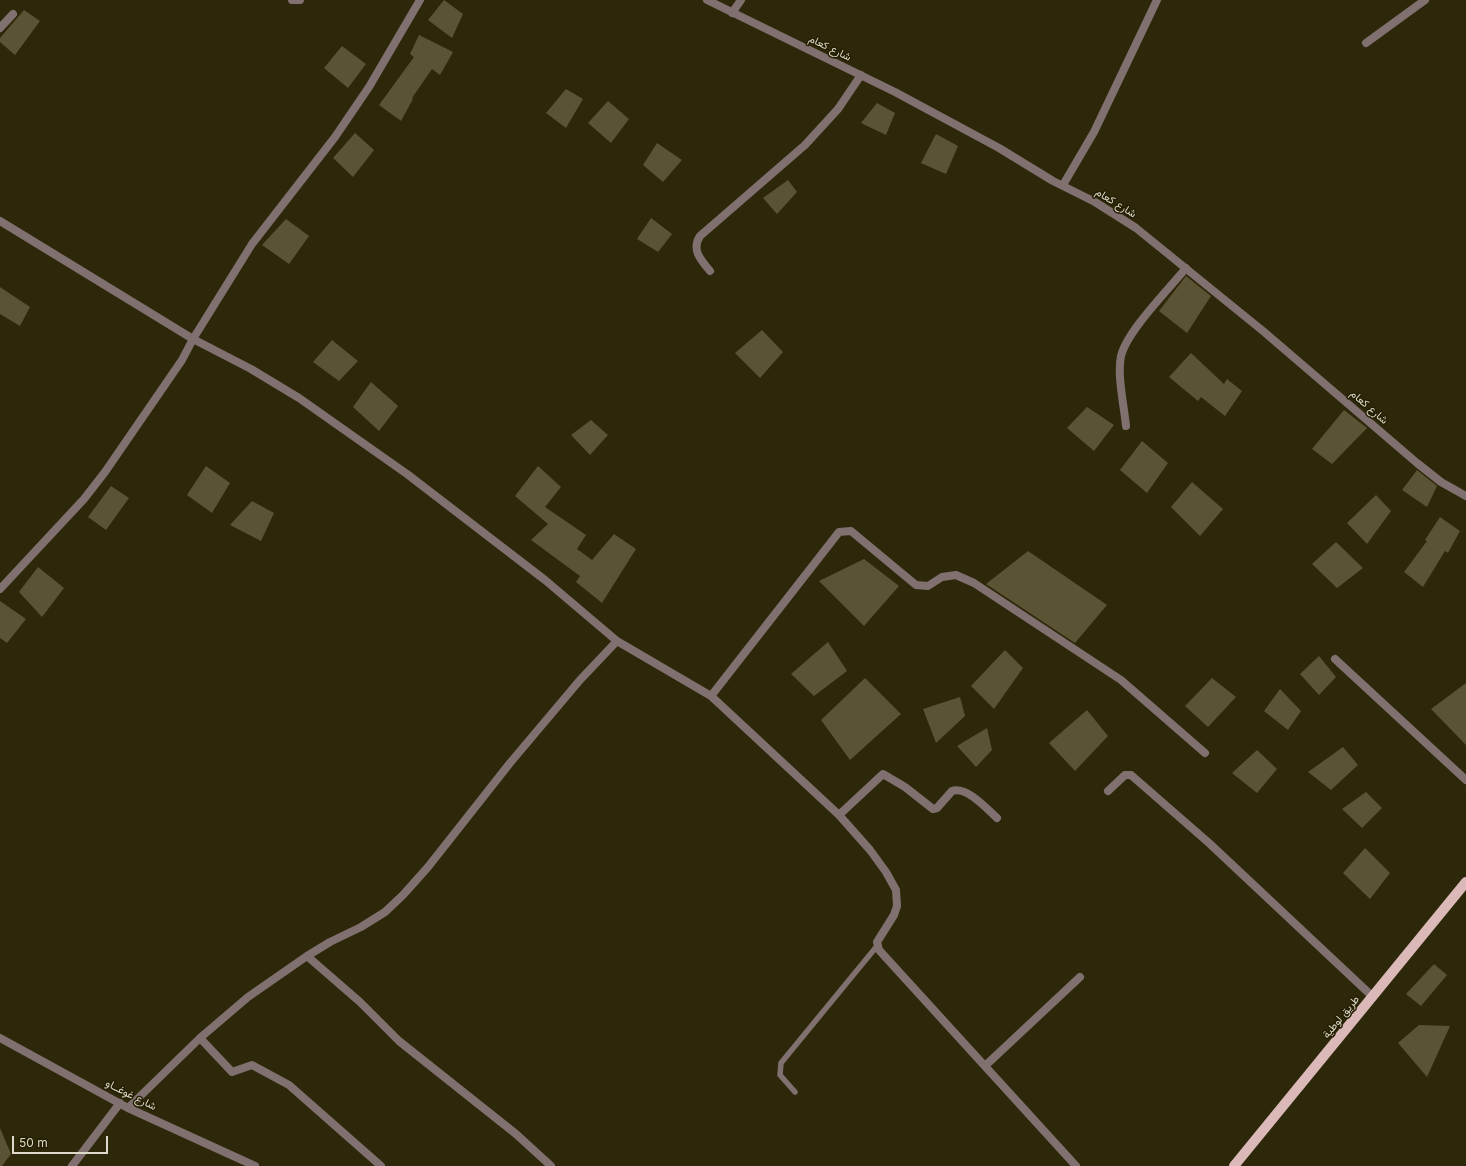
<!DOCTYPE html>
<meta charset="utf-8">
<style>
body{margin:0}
#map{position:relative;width:1466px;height:1166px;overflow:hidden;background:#2e280a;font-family:Inter,sans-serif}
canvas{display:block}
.scale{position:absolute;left:12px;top:1136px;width:96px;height:18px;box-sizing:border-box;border:2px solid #dcd9c8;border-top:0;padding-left:5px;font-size:12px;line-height:14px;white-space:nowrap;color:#dcd9c8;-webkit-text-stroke:3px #241e02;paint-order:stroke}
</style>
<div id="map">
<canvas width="1466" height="1166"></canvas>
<div class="scale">50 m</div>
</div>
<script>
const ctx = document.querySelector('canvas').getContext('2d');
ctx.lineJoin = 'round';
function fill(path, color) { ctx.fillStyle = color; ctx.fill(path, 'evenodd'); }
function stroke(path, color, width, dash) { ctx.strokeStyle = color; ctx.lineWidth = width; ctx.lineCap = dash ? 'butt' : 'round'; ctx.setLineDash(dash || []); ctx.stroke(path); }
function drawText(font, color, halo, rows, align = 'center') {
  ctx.font = font + ' Inter,Vazirmatn,sans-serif'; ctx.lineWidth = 3; ctx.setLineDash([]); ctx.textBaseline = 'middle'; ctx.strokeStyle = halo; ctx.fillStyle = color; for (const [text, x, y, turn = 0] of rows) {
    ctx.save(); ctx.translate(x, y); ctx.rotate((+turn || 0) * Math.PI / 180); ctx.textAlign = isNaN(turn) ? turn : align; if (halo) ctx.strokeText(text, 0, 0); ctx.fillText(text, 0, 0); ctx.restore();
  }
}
const building = new Path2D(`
 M444 0 463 14 452 38 428 20Z
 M24 10 40 21 15 55 0 42V38Z
 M419 35 453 52 440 75 432 69 412 98 413 99 401 121 379 105 414 57 410 54Z
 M342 46 366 64 348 88 324 68Z
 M566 89 583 99 566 128 546 113Z
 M608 101 629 119 611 143 588 123Z
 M877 103 895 113 886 135 861 123Z
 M355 133 374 150 353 177 333 158Z
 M936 134 958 146 946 174 921 163Z
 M657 143 682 160 663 182 643 165Z
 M788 180 797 192 777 214 763 198Z
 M651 218 672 234 658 252 637 239Z
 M286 219 309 236 289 264 262 245Z
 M1186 276 1211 296 1187 333 1159 311Z
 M0 287 30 307 20 326 0 314Z
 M762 330 783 352 760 378 735 353Z
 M332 340 358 361 339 381 313 362Z
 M1191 353 1224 384 1227 379 1242 391 1225 416 1201 397 1198 401 1169 377Z
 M371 382 398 406 379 431 353 407Z
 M1087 407 1114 425 1094 451 1067 428Z
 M1344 410 1367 428 1332 464 1312 449Z
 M591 420 608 435 590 455 571 435Z
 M1142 441 1168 463 1147 493 1120 470Z
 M206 466 230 483 212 513 187 495Z
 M538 466 561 487 545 507 586 535 577 549 592 560 614 534 636 549 602 603 576 582 580 576 531 540 548 524 515 496Z
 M1417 470 1437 486 1427 507 1402 490Z
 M1192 482 1223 509 1200 536 1171 507Z
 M111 486 129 498 106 530 88 517Z
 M1376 495 1391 511 1367 544 1347 523Z
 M252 501 274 513 261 541 230 525Z
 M1440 517 1460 531 1448 553 1445 551 1423 587 1404 572 1427 541 1425 540Z
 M1336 542 1363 568 1337 588 1312 564Z
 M1028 551 1107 605 1075 643 986 584Z
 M864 559 899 586 864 626 819 581Z
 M38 567 64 588 42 617 19 592Z
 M0 601 26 619 7 643 0 638Z
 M828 642 847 671 814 696 791 674Z
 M1005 650 1023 668 994 709 971 686Z
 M1319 656 1336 677 1319 695 1300 674Z
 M865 678 901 714 850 760 821 720Z
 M1212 678 1236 697 1208 727 1185 706Z
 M1466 683V745L1431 709Z
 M1280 689 1301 711 1288 730 1264 711Z
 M960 697 965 716 936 743 923 709Z
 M1087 710 1108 736 1075 771 1049 743Z
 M987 728 992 750 976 767 957 746Z
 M1343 747 1358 765 1331 790 1308 772Z
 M1257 750 1277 769 1257 793 1232 773Z
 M1366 792 1382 808 1362 828 1342 809Z
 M1365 848 1390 873 1370 899 1343 873Z
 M1434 964 1447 975 1421 1006 1406 994Z
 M1419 1025 1450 1026 1427 1077 1398 1043Z
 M0 1128 11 1154 2 1166H0Z`);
const service = new Path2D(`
 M795 1092 780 1075 781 1063 877 946`);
const minor = new Path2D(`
 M292 0H300
 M732 13 741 0
 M0 28 13 14
 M1366 43 1425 0
 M1063 185 1094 132 1157 0
 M0 221 193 339 251 369 299 398 407 474 545 580 617 641 711 696 839 815 870 850 886 872 896 890 897 906 894 915 877 942 879 950 1076 1166
 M710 271C701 260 691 250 700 236L805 145 838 109 861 75
 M1126 426C1124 405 1117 376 1121 356 1127 331 1169 289 1186 268
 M0 589 84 499 105 472 182 360 193 339 252 244 335 137 369 87 420 0
 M1335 659 1466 780
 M711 696 839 532 851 531 916 585 928 586 942 577 956 575 974 583 1121 680 1205 753
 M1108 791 1125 775H1131L1209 843 1373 997
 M839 815 883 774 905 787 933 809 937 808 952 791C967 786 987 809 997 818
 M307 956 360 1002 399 1041 516 1134 551 1166
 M0 1038 128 1108 255 1166
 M200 1038 232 1072 252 1065 289 1085 381 1166
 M986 1065 1080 977
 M128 1108 200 1038 248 997 307 956 330 942 361 927 385 912 403 895 428 867 510 763 580 680 617 641
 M72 1166 120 1103`);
const tertiary = new Path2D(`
 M707 0 895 92 999 148 1053 181 1095 202 1136 228 1263 331 1417 463 1441 482 1466 496`);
const primary = new Path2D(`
 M1234 1166 1466 882`);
const streetNames = [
 ["شارع كعام",830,48,26],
 ["شارع كعام",1116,203,32],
 ["شارع كعام",1369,407,41],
 ["طريق لوطية",1341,1017,-51],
 ["شارع غوغــاو",131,1095,27]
];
fill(building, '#5a5435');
stroke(service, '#817070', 5.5);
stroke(minor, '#817070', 8);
stroke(tertiary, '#817070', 8);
stroke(primary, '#dbb9b8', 10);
drawText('11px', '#dcd9c8', '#241e02', streetNames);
</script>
